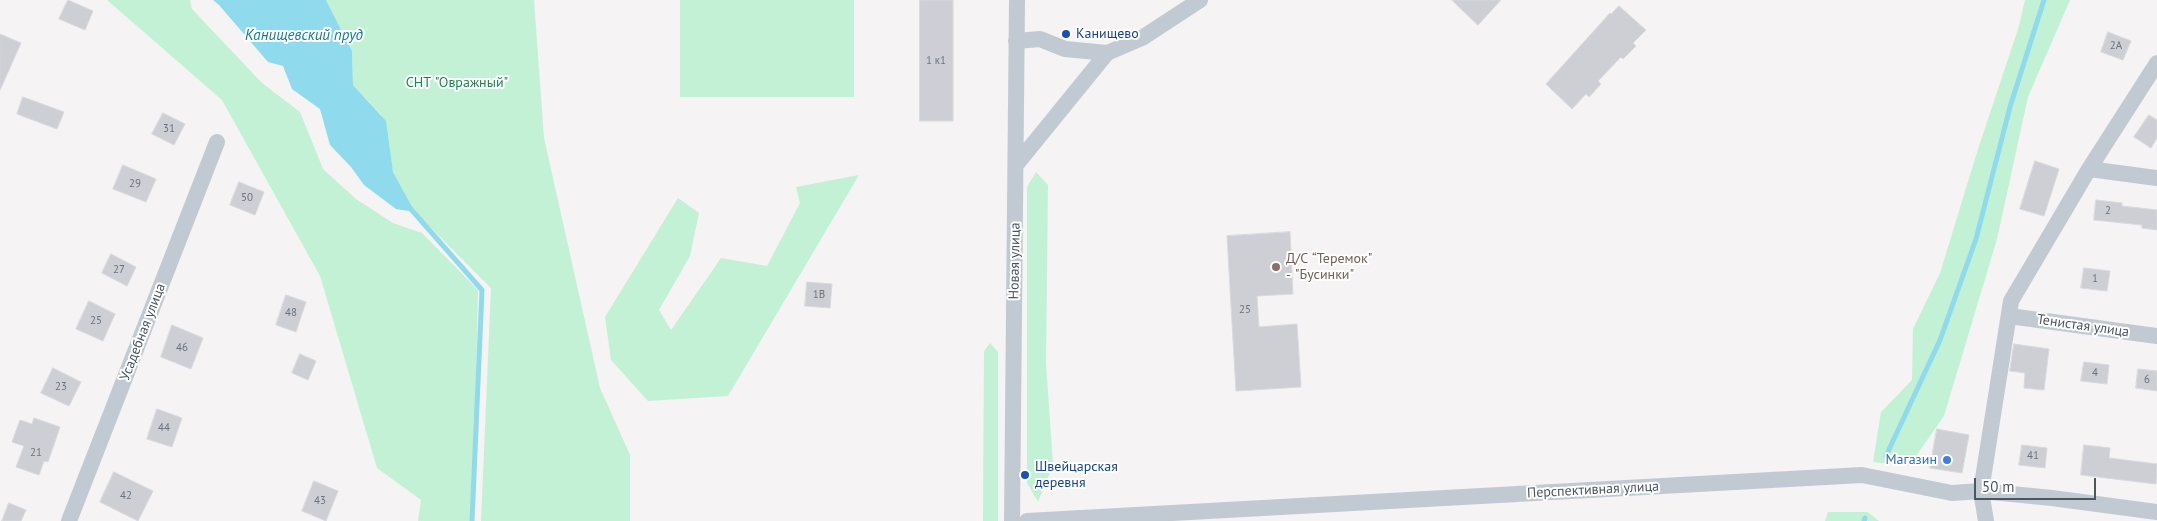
<!DOCTYPE html>
<meta charset="utf-8">
<style>
body{margin:0}
#map{position:relative;width:2157px;height:521px;overflow:hidden;background:#f5f3f3;font-family:"PT Sans",sans-serif}
canvas{display:block}
.scale{position:absolute;left:1974px;top:478px;width:122px;height:22px;box-sizing:border-box;border:2px solid #4a5661;border-top:0;padding-left:6px;font-size:15px;line-height:18px;white-space:nowrap;color:#4a5661;-webkit-text-stroke:4px #fff;paint-order:stroke}
</style>
<div id="map">
<canvas width="2157" height="521"></canvas>
<div class="scale">50 m</div>
</div>
<script>
const ctx = document.querySelector('canvas').getContext('2d');
ctx.lineJoin = 'round';
function fill(path, color) { ctx.fillStyle = color; ctx.fill(path, 'evenodd'); }
function stroke(path, color, width, dash) { ctx.strokeStyle = color; ctx.lineWidth = width; ctx.lineCap = dash ? 'butt' : 'round'; ctx.setLineDash(dash || []); ctx.stroke(path); }
function drawText(font, color, halo, rows, align = 'center') {
  ctx.font = font + ' "PT Sans",sans-serif'; ctx.lineWidth = 4; ctx.setLineDash([]); ctx.textBaseline = 'middle'; ctx.strokeStyle = halo; ctx.fillStyle = color; for (const [text, x, y, turn = 0] of rows) {
    ctx.save(); ctx.translate(x, y); ctx.rotate((+turn || 0) * Math.PI / 180); ctx.textAlign = isNaN(turn) ? turn : align; if (halo) ctx.strokeText(text, 0, 0); ctx.fillText(text, 0, 0); ctx.restore();
  }
}
const green = new Path2D(`
 M107 0H190L192 9 262 83 300 112 323 169 356 199 393 223 422 233 478 290 473 521H418L421 500 377 468 320 276 222 100Z
 M326 0H534L544 138 600 388 630 455V521H481L491 288 415 212 393 172 381 115 353 85 352 51Z
 M680 0H854V97H680Z
 M2025 0H2070L2028 97 1997 239 1944 416 1909 466 1873 462 1881 412 1912 380 1913 329 1940 273 1979 146 2019 26Z
 M1036 172 1048 185 1046 363 1053 465 1038 502 1027 483V187Z
 M859 175 728 396 648 401 611 360 605 317 678 198 699 213 690 256 659 310 671 330 721 258 767 266 800 203 796 187Z
 M990 343 998 352V521H983L984 351Z
 M1828 512H1868L1879 521H1825Z`);
const water = new Path2D(`
 M213 0H326L352 51 353 85 386 121 393 172 415 212 396 209 364 185 351 167 330 145 320 109 292 89 283 66 268 62 219 5Z`);
const stream = new Path2D(`
 M409 207 482 290 472 521
 M1886 456 1940 340 1976 239 2010 107 2044 0
 M1864 521 1865 518`);
const building = new Path2D(`
 M68 0 93 11 85 30 59 19Z
 M920 0H953V121H920Z
 M1452 0H1501L1478 25Z
 M1619 6 1646 30 1633 43 1636 46 1623 59 1621 57 1598 81 1601 84 1589 97 1586 94 1572 109 1546 84 1610 13 1611 14Z
 M2108 32 2131 41 2123 60 2101 52Z
 M0 34 21 43 0 90Z
 M23 97 64 112 57 129 17 114Z
 M163 113 185 124 174 145 152 134Z
 M2149 115 2157 120V138L2151 148 2134 137Z
 M2035 161 2059 169 2044 216 2020 209Z
 M123 165 156 179 146 202 113 189Z
 M239 182 264 192 255 215 230 205Z
 M2096 200 2122 203V206L2157 210V230L2142 228V225L2094 220Z
 M1290 232 1293 294 1257 296 1259 327 1297 324 1301 387 1236 391 1227 236Z
 M111 254 136 267 127 286 102 273Z
 M2084 268 2110 271 2107 291 2081 288Z
 M807 282 832 284 830 308 805 306Z
 M286 295 306 302 296 332 276 325Z
 M89 301 115 314 103 341 76 329Z
 M172 325 203 338 191 369 161 357Z
 M2014 344 2049 349 2044 390 2024 388 2025 373 2010 371Z
 M300 354 316 361 308 380 292 373Z
 M2084 362 2109 365 2107 384 2081 381Z
 M53 368 81 382 69 406 41 393Z
 M2138 369 2157 371V391L2136 388Z
 M157 409 182 418 172 447 147 439Z
 M34 418 60 427 48 462 44 461 39 475 16 467 24 446 12 442 20 420 32 424Z
 M1937 429 1969 435 1962 473 1930 468Z
 M2022 445 2047 448 2045 468 2019 465Z
 M2084 445 2110 448 2109 458 2157 464 2156 484 2081 475Z
 M114 472 153 491 138 521 100 502Z
 M314 481 338 491 326 521 302 511Z
 M9 503 26 510 21 521H2Z`);
const minor = new Path2D(`
 M1016 41 1040 39 1065 49 1107 53
 M1016 165 1107 53 1142 38 1200 0
 M2089 169 2157 178
 M2009 316 2157 336
 M69 521 217 142
 M1012 521 1017 0
 M1027 521 1862 475 1952 493 1981 491 2052 498 2157 512
 M1986 521 1981 491 2011 301 2089 169 2157 63`);
const markers = [
 [1066,34,5,"#1a4fb4"],
 [1276,267,5,"#8d6e63"],
 [1947,460,5,"#3f7fe0"],
 [1025,475,5,"#1a4fb4"]
];
const numberNames = [
 ["2А",2116,46],
 ["1 к1",936,61],
 ["31",169,129],
 ["29",135,184],
 ["50",247,198],
 ["2",2108,211],
 ["27",119,270],
 ["1",2095,279],
 ["1В",819,295],
 ["25",1245,310],
 ["48",291,313],
 ["25",96,321],
 ["46",182,348],
 ["4",2095,373],
 ["6",2147,380],
 ["23",61,387],
 ["44",164,428],
 ["21",36,453],
 ["41",2033,456],
 ["42",126,496],
 ["43",320,501]
];
const transitNames = [
 ["Канищево",1076,34],
 ["Швейцарская",1035,467],
 ["деревня",1035,483]
];
const parkNames = [
 ["СНТ \"Овражный\"",457,83]
];
const educationNames = [
 ["Д/С “Теремок\"",1286,259],
 ["- \"Бусинки\"",1286,275]
];
const streetNames = [
 ["Новая улица",1015,261,-89],
 ["Тенистая улица",2083,326,8],
 ["Усадебная улица",143,332,-69],
 ["Перспективная улица",1593,490,-3]
];
const shopNames = [
 ["Магазин",1937,460]
];
const waterNames = [
 ["Канищевский пруд",304,36]
];
fill(green, '#c3f1d5');
fill(water, '#90daee');
stroke(stream, '#90daee', 5);
fill(building, '#cdcfd5');
stroke(building, '#d7d9de', 1);
stroke(minor, '#c1cad2', 16);
for (const [x, y, r, color] of markers) { const dot = new Path2D(); dot.arc(x, y, r, 0, 2 * Math.PI); ctx.fillStyle = color; ctx.fill(dot); stroke(dot, '#fff', 2); }
drawText('11px', '#6b747e', null, numberNames);
drawText('14px', '#164399', '#fff', transitNames, 'left');
drawText('14px', '#17864f', '#fff', parkNames);
drawText('14px', '#785e54', '#fff', educationNames, 'left');
drawText('14px', '#4a5661', '#fff', streetNames);
drawText('14px', '#366cbe', '#fff', shopNames, 'right');
drawText('italic 15px', '#0c7c9b', '#fff', waterNames);
</script>
